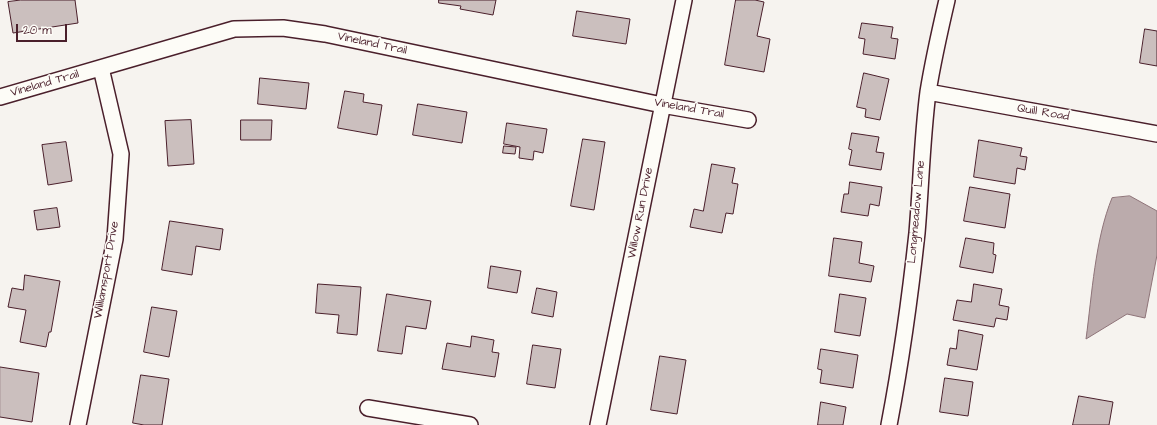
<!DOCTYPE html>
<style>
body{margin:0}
#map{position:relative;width:1157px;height:425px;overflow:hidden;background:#f6f3ef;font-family:"Architects Daughter",sans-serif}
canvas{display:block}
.scale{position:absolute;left:16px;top:24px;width:51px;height:18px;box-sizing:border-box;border:2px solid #4a1f2b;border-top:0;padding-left:5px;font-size:12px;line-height:14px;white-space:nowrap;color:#4a1f2b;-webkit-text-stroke:3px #fdfcf7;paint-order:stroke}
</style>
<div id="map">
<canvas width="1157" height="425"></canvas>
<div class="scale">20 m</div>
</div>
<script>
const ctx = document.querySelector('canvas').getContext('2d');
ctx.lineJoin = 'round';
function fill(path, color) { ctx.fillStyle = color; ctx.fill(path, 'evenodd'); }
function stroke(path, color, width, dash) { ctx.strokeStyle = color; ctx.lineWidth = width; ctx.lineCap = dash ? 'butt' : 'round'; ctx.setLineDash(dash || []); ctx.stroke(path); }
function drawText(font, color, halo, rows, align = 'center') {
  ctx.font = font + ' "Architects Daughter",sans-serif'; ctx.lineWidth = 3; ctx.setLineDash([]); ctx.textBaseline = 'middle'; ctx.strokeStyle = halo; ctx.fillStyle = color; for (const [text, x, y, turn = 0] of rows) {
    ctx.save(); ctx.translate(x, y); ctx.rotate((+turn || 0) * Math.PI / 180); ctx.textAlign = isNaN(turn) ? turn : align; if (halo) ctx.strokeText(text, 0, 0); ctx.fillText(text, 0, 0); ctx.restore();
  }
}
const water = new Path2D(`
 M1130 196 1157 211V255L1145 318 1127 314 1086 339C1092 295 1095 239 1112 198Z`);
const building = new Path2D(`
 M21 0H75L78 23 13 33 8 2Z
 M439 0H496L493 15 460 9 461 6 439 3Z
 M736 0H755L764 2 757 36 770 39 764 72 725 65Z
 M577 11 630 19 626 44 573 36Z
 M862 23 893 27 891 38 898 39 895 59 863 54 865 39 859 38Z
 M1145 29 1157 31V66L1140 63Z
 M864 73 889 79 880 120 865 117 866 109 857 107Z
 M260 78 309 83 306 109 258 104Z
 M345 91 364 94 363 102 382 105 377 135 338 128Z
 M418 104 467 112 462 143 413 135Z
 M191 120 194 164 168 166 165 121Z
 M241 120H272L271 140H241Z
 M507 123 547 129 543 153 534 151 533 160 519 158 520 147 504 144Z
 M852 133 879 137 876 152 884 153 881 170 849 165 852 150 849 149Z
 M583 139 605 142 594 210 571 206Z
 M979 140 1022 148 1020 156 1027 157 1025 170 1017 168 1015 184 974 177Z
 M66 142 72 181 48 185 42 145Z
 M504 146 516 147 515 154 503 153Z
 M712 164 735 168 732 183 738 184 733 214 726 213 722 233 690 227 694 209 703 211Z
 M850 182 882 187 879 206 870 204 868 216 841 212 844 194H848Z
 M970 187 1010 194 1005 228 964 221Z
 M57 208 60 227 37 230 34 211Z
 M170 221 223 229 220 250 196 246 192 275 162 270Z
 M834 238 862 242 859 263 874 266 871 282 829 276Z
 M966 238 994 243 993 254 996 255 993 273 960 267Z
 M491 266 521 271 517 293 488 288Z
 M25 275 60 281 51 332H49L46 347 20 342 26 310 8 307 12 288 23 290Z
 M318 284 361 287 357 335 337 333 339 315 316 313Z
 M974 284 1002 289 999 305 1009 307 1007 320 996 318 994 327 953 320 957 300 971 302Z
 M537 288 557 292 553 317 532 313Z
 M387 294 431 301 426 329 406 326 402 354 378 351Z
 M840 294 866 298 860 336 835 332Z
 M152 307 177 311 169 357 144 352Z
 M959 330 983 335 977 370 947 365 950 348 956 349Z
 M472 336 494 340 492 352 499 353 495 377 442 369 447 343 470 347Z
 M533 345 561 349 555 388 527 384Z
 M821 349 858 355 853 388 820 383 822 370 818 369Z
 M660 356 686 360 677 414 651 410Z
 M0 367 39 373 32 422 0 417Z
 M141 375 169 379 162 425H144L133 423Z
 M945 378 973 382 968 416 940 412Z
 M1079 396 1113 402 1109 425H1073Z
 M821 402 846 407 843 425H818Z`);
const minor = new Path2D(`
 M928 92 1157 134
 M0 97 234 29 283 28 325 34 662 105 748 120
 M368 408 470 425
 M78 425 115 239 121 154 101 68
 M598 425 684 0
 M889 425C901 362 910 298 917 233 921 186 922 139 928 92 933 61 940 30 947 0`);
const streetNames = [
 ["Vineland Trail",372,44,12],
 ["Vineland Trail",45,84,-16],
 ["Vineland Trail",689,109,10],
 ["Quill Road",1043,113,10],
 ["Longmeadow Lane",917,212,-85],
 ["Willow Run Drive",641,213,-79],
 ["Williamsport Drive",107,270,-80]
];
fill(water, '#bbabac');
stroke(water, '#8e7378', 1);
fill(building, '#cbbfbe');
stroke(building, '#4a1f2b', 1);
stroke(minor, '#4a1f2b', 18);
stroke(minor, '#fdfcf7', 15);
drawText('12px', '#4a1f2b', '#fdfcf7', streetNames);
</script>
